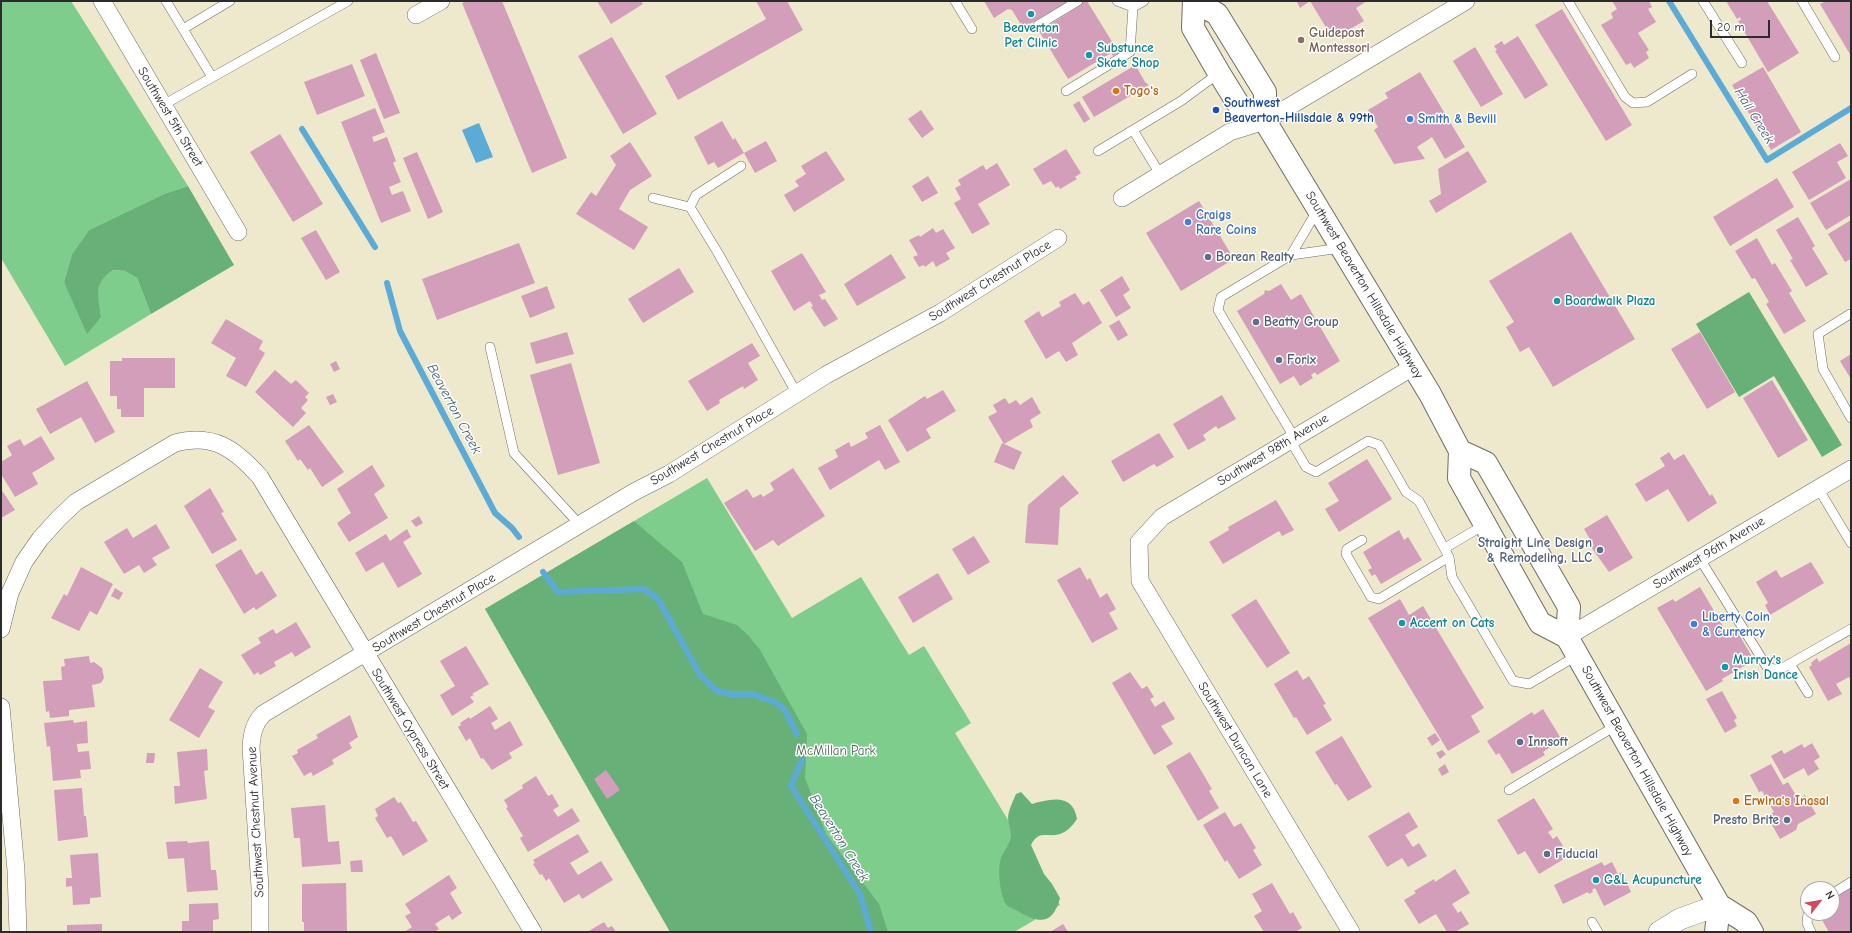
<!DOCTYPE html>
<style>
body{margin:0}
#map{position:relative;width:1852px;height:933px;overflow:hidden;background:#eee8cd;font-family:"Comic Neue",sans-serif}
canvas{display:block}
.frame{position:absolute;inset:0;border:2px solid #2b2b2b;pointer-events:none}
.north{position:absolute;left:1800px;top:881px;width:40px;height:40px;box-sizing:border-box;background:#fff;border:1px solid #aaa;border-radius:50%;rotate:59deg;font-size:11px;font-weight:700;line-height:16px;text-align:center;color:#2b2b2b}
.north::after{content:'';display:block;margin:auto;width:14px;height:18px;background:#d1495b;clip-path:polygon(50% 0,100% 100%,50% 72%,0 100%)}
.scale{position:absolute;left:1710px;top:20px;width:60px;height:18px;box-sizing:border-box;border:2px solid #2b2b2b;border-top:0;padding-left:5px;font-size:12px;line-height:14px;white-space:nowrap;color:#2b2b2b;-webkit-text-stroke:3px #fff;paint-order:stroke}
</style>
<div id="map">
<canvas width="1852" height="933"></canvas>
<div class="frame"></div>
<div class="north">N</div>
<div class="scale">20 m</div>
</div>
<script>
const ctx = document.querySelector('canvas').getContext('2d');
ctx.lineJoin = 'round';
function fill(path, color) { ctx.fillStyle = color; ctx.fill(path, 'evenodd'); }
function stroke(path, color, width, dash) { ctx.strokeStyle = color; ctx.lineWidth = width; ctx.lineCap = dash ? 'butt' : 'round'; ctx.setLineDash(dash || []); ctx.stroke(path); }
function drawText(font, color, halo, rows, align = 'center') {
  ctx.font = font + ' "Comic Neue",sans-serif'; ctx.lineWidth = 3; ctx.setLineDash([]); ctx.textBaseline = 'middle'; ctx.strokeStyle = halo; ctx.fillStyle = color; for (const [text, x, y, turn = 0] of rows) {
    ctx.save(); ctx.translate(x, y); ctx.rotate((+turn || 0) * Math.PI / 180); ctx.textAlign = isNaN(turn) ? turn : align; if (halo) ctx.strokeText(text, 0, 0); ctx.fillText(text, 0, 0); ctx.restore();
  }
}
const green = new Path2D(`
 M1 1H71L188 186 164 194 89 230 72 254 64 282 101 317C97 293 93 285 113 270L125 271 137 278 151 314 65 366 1 258Z
 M707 478 792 618 861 577 909 655 924 646 971 723 955 733 1060 905 1014 932H801L485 609Z`);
const forest = new Path2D(`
 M188 186 234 265 151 314 137 278 125 271 113 270C93 285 98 293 101 317L87 334 64 282 72 254 89 230 164 194Z
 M1749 292 1842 445 1822 457 1774 376 1739 397 1696 324Z
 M634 521 682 562 703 614 737 625 749 636 760 650 807 734 805 778 826 834 879 904 888 932H670L485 609Z
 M1021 792 1032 804C1050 799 1073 793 1077 819 1072 826 1068 831 1060 834 1047 838 1039 829 1031 845L1044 874 1052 884 1060 898C1052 928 1036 922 1016 910 1011 908 1006 906 1004 901 1000 890 997 869 1001 858 1004 851 1010 844 1011 836 1011 830 1008 823 1008 817 1009 809 1013 801 1016 794Z`);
const water = new Path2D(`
 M479 123 493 157 476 163 462 130Z`);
const stream = new Path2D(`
 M1669 1 1767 160 1851 108
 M302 129 375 247
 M387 283 400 331 495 513 512 528 519 537
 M543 572 558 592 644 589 658 599 700 675 717 691 730 694H752L775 702 784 709 797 734
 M802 760 791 786 860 894 871 932`);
const building = new Path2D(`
 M468 1H502L567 158 532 173 462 3Z
 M597 1H641L643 4 611 24Z
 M756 1H787L803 30 678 100 665 76 766 19Z
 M984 1H1069L1023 28 1012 10 1008 9 994 18Z
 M1079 1H1087L1119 53 1113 56 1111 53 1068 79 1039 31 1081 5Z
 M1298 1H1367L1356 8 1364 21 1333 39 1310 1 1300 8 1297 2Z
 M1612 1H1649L1652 7 1648 9 1656 22 1638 33 1649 50 1646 52 1649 58 1634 68 1631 63 1626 65 1601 25 1613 18 1611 13 1617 9Z
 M1726 1H1767L1799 53 1768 72 1738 21 1741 20 1740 17 1737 19Z
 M1826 1H1851V56L1820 4Z
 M1562 9 1632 125 1606 141 1535 25Z
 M1518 36 1548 85 1525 99 1495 51 1497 50 1494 46 1502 41 1504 45Z
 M612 37 657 114 623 134 578 56Z
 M1475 47 1503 94 1481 107 1453 61Z
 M376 53 400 113 384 119 360 60Z
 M352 64 365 96 317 115 304 82Z
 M1137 64V68L1145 82 1149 85 1094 117 1082 97Z
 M1763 67 1801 132 1771 150 1732 85Z
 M1420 72 1465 147 1445 159 1432 137 1417 147 1425 159 1394 164 1374 130 1378 127 1368 110 1388 98 1385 93Z
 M1079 101 1090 119 1084 123 1073 105Z
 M375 108 385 132 372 137 374 142 387 137 396 161 393 163 401 182 389 187 392 195 403 191 411 211 381 223 341 122Z
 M921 110 934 129 922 138 908 119Z
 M722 121 733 140 735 138 744 153 718 168 714 162 708 165 694 137Z
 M280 134 323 204 293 222 250 152Z
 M766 141 777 161 755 173 744 153Z
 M630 142 652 176 630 190 619 209 648 227 634 250 576 214 591 192 596 196 616 165 610 156Z
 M1840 143 1848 156 1837 162 1846 178 1809 200 1792 172Z
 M1066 149 1081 173 1075 177 1077 179 1060 189 1058 186 1056 188 1051 181 1043 185 1033 169Z
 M826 151 845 180 794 212 784 195 799 186 795 181 806 174 801 166Z
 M1468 151 1487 182 1436 213 1429 201 1441 194 1438 169Z
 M417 152 443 212 428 219 403 158Z
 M997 163 1010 185 978 204 990 224 972 234 954 203 961 199 955 188 961 185 958 180 983 165 986 170Z
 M928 176 938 193 922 202 912 186Z
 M1777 178 1794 207 1730 246 1713 217Z
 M1851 179V215L1826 230 1810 203Z
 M1199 201 1234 259 1181 291 1146 233Z
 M1798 217 1815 246 1812 248 1828 274 1806 287 1790 260 1793 259 1776 230Z
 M1851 220V259L1845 262 1828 234Z
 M933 228 936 233 943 229 955 248 946 253 950 259 936 267 933 261 925 267 924 265 919 267 913 257 918 255 909 240 919 235 920 237Z
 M316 230 340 272 326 280 301 238Z
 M1571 232 1635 339 1553 387 1529 347 1520 352 1506 327 1514 322 1489 281Z
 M1757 238 1772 265 1775 263 1792 291 1789 293 1806 321 1784 334 1766 304 1769 302 1755 278 1752 279 1735 251Z
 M519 243 535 283 437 320 422 279Z
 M802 253 826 292 819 295 822 300 825 299 838 319 824 327 811 307 813 306 810 301 794 311 771 271Z
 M891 254 906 278 857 306 844 284Z
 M679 268 694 292 643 323 628 299Z
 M1122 276 1130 290 1123 295 1131 308 1116 317 1100 290Z
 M1281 284 1291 300 1301 294 1340 361 1317 375 1315 372 1311 375 1313 378 1300 386 1294 376 1280 384 1237 311 1264 294 1265 290 1269 291Z
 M547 286 555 308 530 318 521 296Z
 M1075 293 1083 305 1089 301 1102 323 1072 343 1078 355 1066 362 1059 351 1046 359 1024 321 1039 311 1042 317 1061 306 1059 302Z
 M226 319 263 341 259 349 265 353 246 387 226 376 236 358 211 343Z
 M1119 320 1128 335 1118 341 1109 326Z
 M567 332 574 354 536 364 530 343Z
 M1700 332 1735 392 1707 409 1671 349Z
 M752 343 760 356 748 363 758 380 744 389 743 386 719 400 720 403 707 411 688 381Z
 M1851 354V379L1840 361Z
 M122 358H175V388H144V417H121V409H117V396H110V361H122Z
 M336 361 340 369 334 372 330 364Z
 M571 363 600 463 558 475 530 375Z
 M275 370 291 384 296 380 309 393 305 397 308 400 301 408 306 413 293 427 255 392Z
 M1772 380 1808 440 1778 458 1743 398Z
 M87 381 115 432 95 443 81 417 50 434 36 409Z
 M943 390 956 411 926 429 931 438 907 452 888 420 925 396 927 399Z
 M333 394 337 402 330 405 326 397Z
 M1222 395 1236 419 1218 429 1216 426 1203 435 1206 440 1188 450 1173 424Z
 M1032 397 1041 413 1030 420 1033 427 1004 444 988 417 997 412 993 405 1005 398 1009 404 1016 400 1020 405Z
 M309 425 344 472 322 487 310 468 308 470 300 459 298 461 285 441Z
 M880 425 900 462 885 470 879 460 830 490 818 468 838 457 835 450 849 442 851 447 868 438 865 433Z
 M1159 433 1174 457 1157 467 1154 464 1123 482 1111 461Z
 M41 436 55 459 32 473 38 484 15 497 1 474V462L12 455 7 446 20 439 24 446Z
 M1002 443 1022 452 1014 470 994 462Z
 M1669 452 1674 460 1684 454 1710 496 1712 494 1717 503 1688 522 1668 489 1646 502 1635 484 1665 466 1660 458Z
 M1367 459 1392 499 1339 532 1325 509 1339 501 1328 483Z
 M372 465 385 486 374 494 388 518 349 542 337 523 351 513 337 489Z
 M793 468 825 516 778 546 773 540 755 551 724 503 747 489 753 498 761 494 763 497 774 490 770 483Z
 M1063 475 1079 493 1060 508 1058 545 1025 543 1028 505Z
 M210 488 224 512 221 513 237 540 212 554 184 506Z
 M1 489 15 510 1 518Z
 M1276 500 1294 530 1282 536 1279 531 1223 564 1209 542 1229 530 1228 527Z
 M1607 515 1633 558 1609 572 1591 547 1594 546 1584 529Z
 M419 516 423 523 416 527 411 521Z
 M156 524 170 548 152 558 157 565 144 573 139 565 124 574 104 542 127 528 133 538Z
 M407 529 411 537 403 542 422 574 398 588 383 562 366 572 355 553 386 534 390 541Z
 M1399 530 1404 540 1408 537 1422 560 1381 584 1375 574 1372 576 1368 570 1372 568 1363 552Z
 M974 536 990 562 968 575 952 549Z
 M241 549 256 575 262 571 277 596 256 610 254 607 244 614 215 565Z
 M1811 562 1824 583 1770 615 1765 605 1768 603 1756 582 1776 570 1781 578Z
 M81 567 113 584 97 615 90 611 79 631 51 618 64 594 67 596Z
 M1080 567 1087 580 1090 578 1100 598 1107 593 1116 609 1109 613 1118 629 1092 643 1057 580Z
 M938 573 953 599 913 623 898 597Z
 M1700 587 1727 633 1735 628 1754 660 1722 679 1723 681 1706 691 1657 608 1673 599 1675 602Z
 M115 588 123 593 119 600 111 596Z
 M1256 599 1290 653 1267 668 1231 615Z
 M1400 599 1409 615 1423 606 1484 708 1471 716 1480 732 1448 751 1368 618Z
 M296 622 311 647 295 657 292 652 274 662 276 666 260 675 258 672 254 675 241 655 261 643 258 638 273 629 276 634Z
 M1851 643V681L1849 677 1836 684 1842 694 1828 701 1809 667 1812 665 1811 663 1817 658 1819 662Z
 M466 646 489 684 472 694 474 695 470 697 474 702 452 716 440 695 455 686 440 661Z
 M89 656 90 663 94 662 102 668 104 678 101 683 92 685 95 707 69 710V716L50 718 49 711 46 712 43 681 62 680 61 667 65 666 64 659Z
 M200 668 223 682 208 707 215 711 199 738 169 720Z
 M1297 670 1303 680 1309 676 1326 704 1323 705 1332 720 1307 735 1296 717 1294 718 1274 684Z
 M1130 672 1142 689 1147 686 1154 697 1150 699 1155 707 1164 701 1175 719 1161 726 1173 744 1154 755 1112 683Z
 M1722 691 1737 718 1734 720 1737 726 1725 733 1706 699Z
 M490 706 498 719 491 723 495 730 510 721 523 745 509 753 512 758 492 770 483 758 481 759 470 738 466 741 458 727 461 725 460 723 469 717 470 719Z
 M1543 709 1560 737 1551 743 1552 746 1543 752 1545 755 1512 774 1499 753 1496 755 1487 741 1532 712 1534 715Z
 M350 715 358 737 349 743 352 748 332 760 334 764 313 776 311 772 304 776 292 756 298 753 297 750 318 738 316 735Z
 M73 720 74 723 87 721 88 743 77 744 78 752 89 751 91 769 80 770 81 778 53 781 50 746 47 747 44 723Z
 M1435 733 1440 740 1432 746 1427 738Z
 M1342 736 1372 787 1348 801 1337 784 1335 785 1315 752Z
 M1812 743 1820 757 1814 761 1819 769 1808 776 1804 768 1784 779 1771 756 1782 750 1784 754 1802 744 1804 748Z
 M207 749 208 770 204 771 207 799 175 804 174 786H180L177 752Z
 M1442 750 1446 754 1440 759 1436 753Z
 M1190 752 1212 789 1209 791 1219 808 1198 821 1166 766Z
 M147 753H155L154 763H146Z
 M1445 764 1449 772 1442 776 1438 769Z
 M1771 764 1783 785 1788 782 1798 799 1805 795 1816 814 1798 824 1796 830 1780 839 1767 816 1774 812 1762 791 1759 792 1750 775Z
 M606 770 620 790 607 799 594 779Z
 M536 776 548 796 552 794 559 806 553 810 558 817 572 808 580 821 528 852 520 838 523 836 506 808 508 807 504 800 523 788 522 785Z
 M82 788 84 816H86L88 837 58 841 54 790Z
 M394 797 398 803 401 802 413 822 416 821 428 841 403 856 391 836 387 838 375 818 378 816 375 809Z
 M1534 798 1553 829 1548 832 1553 839 1557 836 1569 856 1539 874 1525 851 1518 855 1497 820Z
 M325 805 328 842 339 841 341 864 302 867 300 838H294L291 808Z
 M1225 812 1234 827 1241 823 1256 848 1253 850 1262 865 1239 879 1227 860 1225 862 1203 825Z
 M1409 812 1418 827 1405 835 1413 847 1419 843 1427 856 1408 867 1402 858 1387 867 1368 836Z
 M578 834 589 852 570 863 578 875 601 861 613 880 582 899 579 894 564 903 549 878 546 881 542 874 540 875 533 864 535 863 533 860Z
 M187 841 188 843 209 841 211 870H216L218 890 187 892 184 858 168 859 166 842Z
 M98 853 101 897 90 898V904L73 905 72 886 66 887V878H72L70 855Z
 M362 860 363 872H351L350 861Z
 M1602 862 1604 866 1612 862 1618 874 1622 872 1631 892 1604 906 1595 888 1592 890 1593 892 1589 894 1588 892 1563 904 1554 885Z
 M1455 869 1470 893 1452 904 1458 913 1461 911 1469 924 1455 932H1447L1436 914 1419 924 1404 900 1416 893 1414 891 1434 879 1435 882Z
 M449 875 457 888 450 893 462 913 452 920 449 915 435 924 439 929 434 932H404L412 927 405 916 411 913 405 904Z
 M346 883 347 932H304V922H302V884Z
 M1272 883 1290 914 1293 912 1302 928 1295 932H1264L1254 916 1262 911 1252 894Z
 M1851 886V932H1829L1819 915 1822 913H1832V897Z
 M218 903 219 919 213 920V932H182V921H189V904Z
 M604 922 608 928 612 926 616 932H587Z
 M102 924V932H67V925Z
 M1063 924 1068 932H1050Z`);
const service = new Path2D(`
 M166 1 212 77
 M955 1 972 29
 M1117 1 1133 7
 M1568 1 1625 97 1633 103 1647 102 1692 74
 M1703 1 1742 63
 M1802 1 1835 57
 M1133 7 1144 1
 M1038 25 1078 1
 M183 29 230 1
 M1066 91 1130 52 1133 7
 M163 105 348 1
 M1133 130 1160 174
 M1098 151 1181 101 1219 73
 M741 166 696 195 690 207 718 253 797 394
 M653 198 690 207
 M1291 255 1318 209
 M1850 314 1818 334 1823 369 1851 418
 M490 347 514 453 580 525
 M1294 437 1218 310 1221 297 1291 255 1341 248
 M1290 440 1306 467 1316 472 1368 441 1379 445 1406 492 1419 501 1449 557 1452 577 1513 681 1529 684 1578 655
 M1818 488 1851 543
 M1362 540 1347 549 1346 554 1371 597 1379 599 1449 557
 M1445 548 1484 525
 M1700 559 1767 667 1779 670 1851 629
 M1790 664 1808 693
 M1509 790 1617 725
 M1832 894 1851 882
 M1808 913 1807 923 1811 932
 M1592 922 1598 932`);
const minor = new Path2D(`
 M102 1 238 232
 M416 15 441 1
 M1122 198 1230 132 1265 121 1466 1
 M1 629 10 593 24 562 40 539 59 518 76 502 175 443C214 433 235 449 260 477L533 932
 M1567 637 1851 469
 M1 707 16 870 18 932
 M260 932V888L251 747C252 733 254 724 263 714L634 492 669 474 826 375 940 313 1058 238
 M1351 932 1140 581 1139 542 1162 517 1413 367`);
const tertiary = new Path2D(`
 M1659 932 1680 919 1719 905`);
const primary = new Path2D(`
 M1194 1 1193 28 1219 73 1240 107 1265 121 1430 394 1460 451 1459 478 1540 623 1567 637
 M1194 1 1217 14 1265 92V121
 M1460 451 1486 463 1569 607 1567 637 1703 877 1719 905 1746 922 1752 932
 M1716 932 1719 905`);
const markers = [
 [1031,14,4,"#0f9aa8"],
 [1301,40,4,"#8d6e63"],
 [1089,55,4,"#0f9aa8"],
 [1116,91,4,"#e8710a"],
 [1216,110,4,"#1a4fb4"],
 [1410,119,4,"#3f7fe0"],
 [1188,222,4,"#3f7fe0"],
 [1208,257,4,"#5c6f8a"],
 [1557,301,4,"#0f9aa8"],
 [1256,322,4,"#5c6f8a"],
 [1279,360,4,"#5c6f8a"],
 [1600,550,4,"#5c6f8a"],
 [1402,623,4,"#0f9aa8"],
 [1694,624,4,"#3f7fe0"],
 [1725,667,4,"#0f9aa8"],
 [1520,742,4,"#5c6f8a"],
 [1736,801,4,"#e8710a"],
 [1787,820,4,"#5c6f8a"],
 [1547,854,4,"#5c6f8a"],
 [1596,880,4,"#0f9aa8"]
];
const cultureNames = [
 ["Beaverton",1031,28,"center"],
 ["Pet Clinic",1031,43,"center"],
 ["Substunce",1097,48],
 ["Skate Shop",1097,63],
 ["Boardwalk Plaza",1565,301],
 ["Accent on Cats",1410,623],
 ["Murray's",1733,660],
 ["Irish Dance",1733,675],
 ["G&L Acupuncture",1604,880]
];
const educationNames = [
 ["Guidepost",1309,33],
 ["Montessori",1309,48]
];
const foodNames = [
 ["Togo's",1124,91],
 ["Erwina's Inasal",1744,801]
];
const transitNames = [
 ["Southwest",1224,103],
 ["Beaverton-Hillsdale & 99th",1224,118]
];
const streetNames = [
 ["Southwest 5th Street",170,117,59],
 ["Southwest Chestnut Place",990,281,-32],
 ["Southwest Beaverton Hillsdale Highway",1364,285,59],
 ["Southwest Chestnut Place",712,446,-31],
 ["Southwest 98th Avenue",1273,450,-31],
 ["Southwest 96th Avenue",1709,553,-31],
 ["Southwest Chestnut Place",434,613,-31],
 ["Southwest Cypress Street",410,729,59],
 ["Southwest Duncan Lane",1235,740,59],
 ["Southwest Beaverton Hillsdale Highway",1637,761,61],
 ["Southwest Chestnut Avenue",256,822,-93]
];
const shopNames = [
 ["Smith & Bevill",1418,119],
 ["Craigs",1196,215],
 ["Rare Coins",1196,230],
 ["Liberty Coin",1702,617],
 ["& Currency",1702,632]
];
const serviceNames = [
 ["Borean Realty",1216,257],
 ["Beatty Group",1264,322],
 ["Forix",1287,360],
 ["Straight Line Design",1592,543,"right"],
 ["& Remodeling, LLC",1592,558,"right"],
 ["Innsoft",1528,742],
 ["Presto Brite",1779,820,"right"],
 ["Fiducial",1555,854]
];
const parkNames = [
 ["McMillan Park",836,751]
];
const waterNames = [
 ["Hall Creek",1754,116,58],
 ["Beaverton Creek",454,409,62],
 ["Beaverton Creek",839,838,58]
];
fill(green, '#7fcd8d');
fill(forest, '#67b078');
fill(water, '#5cabd6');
stroke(stream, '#5cabd6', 6);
fill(building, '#d39eba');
stroke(service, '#6f6d64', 10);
stroke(minor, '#6f6d64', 18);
stroke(tertiary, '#6f6d64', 22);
stroke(primary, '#6f6d64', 24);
stroke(service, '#fff', 9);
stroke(minor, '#fff', 17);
stroke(tertiary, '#fff', 21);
stroke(primary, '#fff', 22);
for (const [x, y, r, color] of markers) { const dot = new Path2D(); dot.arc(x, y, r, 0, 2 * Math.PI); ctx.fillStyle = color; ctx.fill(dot); stroke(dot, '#fff', 1.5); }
drawText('bold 13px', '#0d838f', '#fff', cultureNames, 'left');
drawText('bold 13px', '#785e54', '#fff', educationNames, 'left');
drawText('bold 13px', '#c56008', '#fff', foodNames, 'left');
drawText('bold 13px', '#164399', '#fff', transitNames, 'left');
drawText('13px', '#2b2b2b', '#fff', streetNames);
drawText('bold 13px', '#366cbe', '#fff', shopNames, 'left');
drawText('bold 13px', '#4e5e75', '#fff', serviceNames, 'left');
drawText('13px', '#48644d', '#fff', parkNames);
drawText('italic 14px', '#3f5e6f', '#fff', waterNames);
</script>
